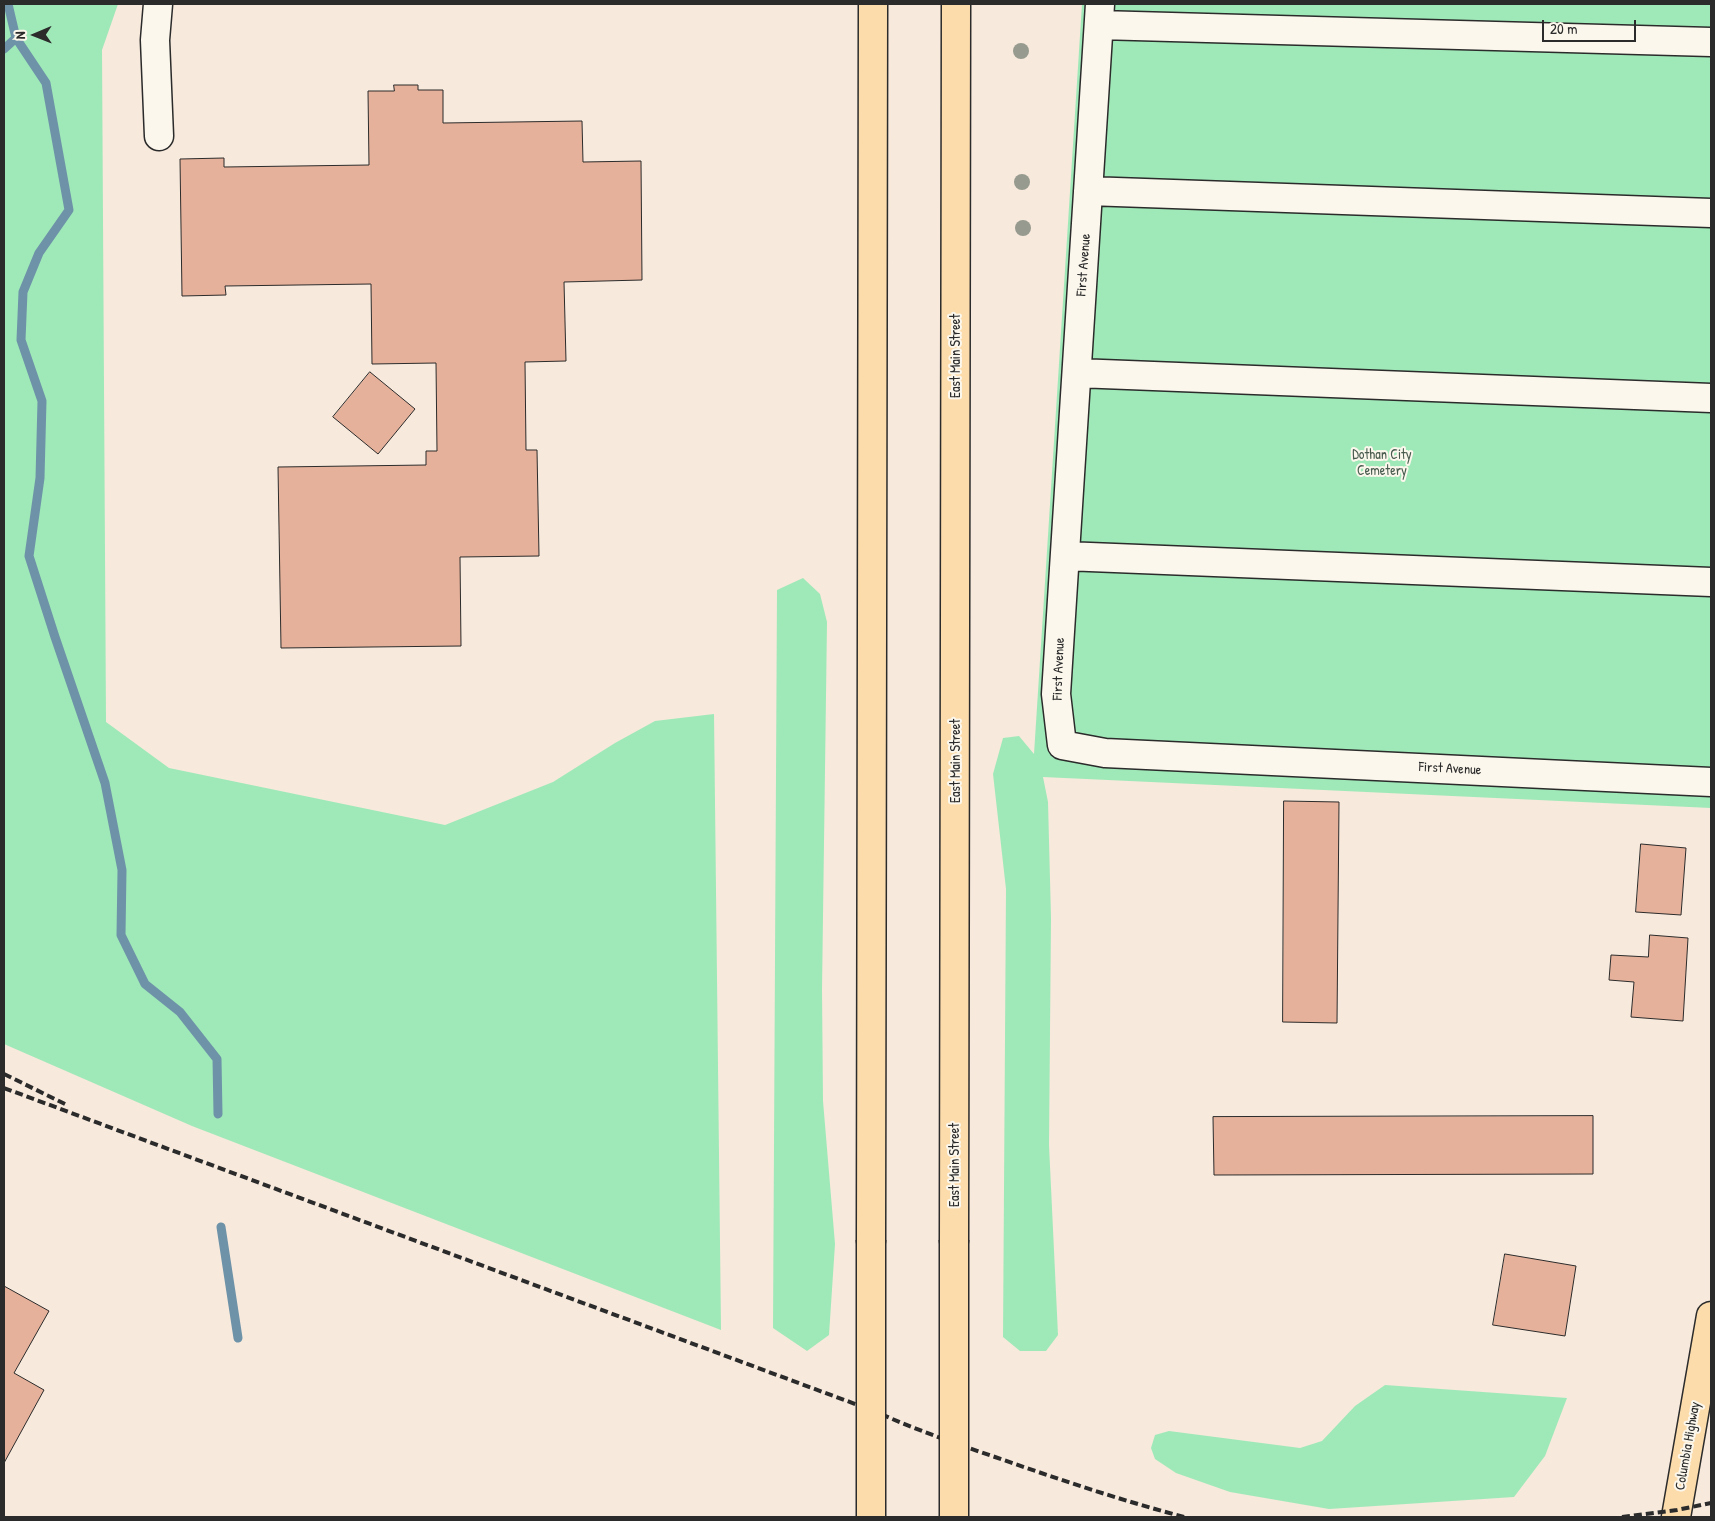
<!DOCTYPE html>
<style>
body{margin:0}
#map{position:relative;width:1715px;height:1521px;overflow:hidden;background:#f7e9dc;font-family:"Patrick Hand",sans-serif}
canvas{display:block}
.frame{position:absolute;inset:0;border:5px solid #2b2b2b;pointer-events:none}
.north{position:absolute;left:10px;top:10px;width:50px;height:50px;-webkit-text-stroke:4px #fbf7ec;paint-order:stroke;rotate:269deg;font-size:14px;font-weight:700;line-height:20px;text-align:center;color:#2b2b2b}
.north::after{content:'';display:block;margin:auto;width:18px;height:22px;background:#2b2b2b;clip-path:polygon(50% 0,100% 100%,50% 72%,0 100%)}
.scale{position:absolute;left:1542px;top:20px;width:94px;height:22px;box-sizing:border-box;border:2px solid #2b2b2b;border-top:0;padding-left:6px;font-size:15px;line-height:18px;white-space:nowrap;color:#2b2b2b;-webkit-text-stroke:4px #fbf7ec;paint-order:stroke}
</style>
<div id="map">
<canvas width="1715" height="1521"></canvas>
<div class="frame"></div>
<div class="north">N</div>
<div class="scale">20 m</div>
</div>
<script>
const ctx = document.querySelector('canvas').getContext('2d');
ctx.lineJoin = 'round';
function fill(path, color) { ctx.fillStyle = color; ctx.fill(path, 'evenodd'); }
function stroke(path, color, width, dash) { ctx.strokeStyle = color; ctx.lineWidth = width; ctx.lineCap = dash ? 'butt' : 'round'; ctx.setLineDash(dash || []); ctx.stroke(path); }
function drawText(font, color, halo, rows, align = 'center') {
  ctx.font = font + ' "Patrick Hand",sans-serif'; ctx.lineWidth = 4; ctx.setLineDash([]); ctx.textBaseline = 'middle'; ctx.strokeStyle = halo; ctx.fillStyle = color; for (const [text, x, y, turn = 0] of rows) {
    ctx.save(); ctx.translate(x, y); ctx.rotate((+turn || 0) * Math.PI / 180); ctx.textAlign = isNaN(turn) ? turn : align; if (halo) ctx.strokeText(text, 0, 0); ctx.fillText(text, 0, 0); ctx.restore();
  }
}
const green = new Path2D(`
 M4 4H118L102 50 106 722 169 768 445 825 553 782 615 743 655 721 714 714 721 1330 192 1126 4 1044Z
 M1082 4H1711V808L1043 777 1048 802 1051 918 1049 1145 1058 1335 1046 1351H1020L1003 1337 1006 889 993 774 1003 738 1019 736 1034 754Z
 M803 578 820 594 827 622 822 990 823 1101 835 1244 829 1335 807 1351 773 1328 777 590Z
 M1385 1385 1567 1398 1545 1456 1514 1497 1329 1509 1230 1492 1176 1473 1155 1459 1151 1448 1155 1435 1169 1431 1300 1448 1322 1441 1355 1406Z`);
const stream = new Path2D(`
 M8 4 16 38 46 83 69 210 39 253 23 292 21 340 42 401 40 478 29 556 55 637 105 783 122 870 121 935 145 984 180 1012 217 1059 218 1114
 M4 49 16 38
 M221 1227 238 1338`);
const building = new Path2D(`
 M394 85H418V90H443V123L582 121 583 162 641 161 642 280 564 282 566 361 525 362 526 450H537L539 556 460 557 461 646 281 648 278 467 426 465V451H437L436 363 372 364 371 284 225 286 226 295 182 296 180 159 224 158V167L369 165 368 91H394Z
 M370 372 415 409 378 454 333 417Z
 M1284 801 1339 802 1337 1023 1283 1022Z
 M1641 844 1686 848 1681 915 1636 912Z
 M1650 935 1688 938 1683 1021 1631 1017 1634 982 1609 980 1611 955 1648 957Z
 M1593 1116V1174L1214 1175 1213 1117Z
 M1505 1254 1576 1266 1565 1336 1493 1325Z
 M4 1286 49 1311 14 1373 44 1390 4 1463Z`);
const minor = new Path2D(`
 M158 4 155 40 159 136
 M1100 4 1056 694 1062 745 1105 753 1711 782
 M1099 25 1711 42
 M1088 191 1711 213
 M1077 373 1711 398
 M1065 556 1711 582`);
const major = new Path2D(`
 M871 1240 873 4
 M954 1240 956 4
 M1676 1517 1711 1316`);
const rail = new Path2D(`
 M4 1074 67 1105
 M4 1088 874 1411C914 1429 954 1443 995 1457 1058 1479 1120 1500 1184 1517
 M1622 1517 1677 1510 1711 1503`);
const majorBridge = new Path2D(`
 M871 1517V1240
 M954 1517V1240`);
const trees = [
 [1021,51],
 [1022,182],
 [1023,228]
];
const streetNames = [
 ["First Avenue",1084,265,-86],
 ["East Main Street",956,356,-90],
 ["First Avenue",1059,669,-88],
 ["East Main Street",956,761,-90],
 ["First Avenue",1450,769,3],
 ["East Main Street",955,1165,-90],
 ["Columbia Highway",1688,1446,-80]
];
const parkNames = [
 ["Dothan City",1382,455],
 ["Cemetery",1382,471]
];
fill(green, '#9fe9b8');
stroke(stream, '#6e93a8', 9);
fill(building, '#e6b19a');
stroke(building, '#2b2b2b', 1);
stroke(minor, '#2b2b2b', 31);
stroke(major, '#2b2b2b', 31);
stroke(minor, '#fbf7ec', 28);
stroke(major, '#fddcac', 28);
stroke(rail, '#2b2b2b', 4, [8, 4]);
stroke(majorBridge, '#2b2b2b', 31, []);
stroke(majorBridge, '#fddcac', 28);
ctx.fillStyle = '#979a8e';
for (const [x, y] of trees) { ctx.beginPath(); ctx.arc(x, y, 8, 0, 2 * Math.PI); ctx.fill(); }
drawText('14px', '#2b2b2b', '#fbf7ec', streetNames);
drawText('14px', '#485a4e', '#fbf7ec', parkNames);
</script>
